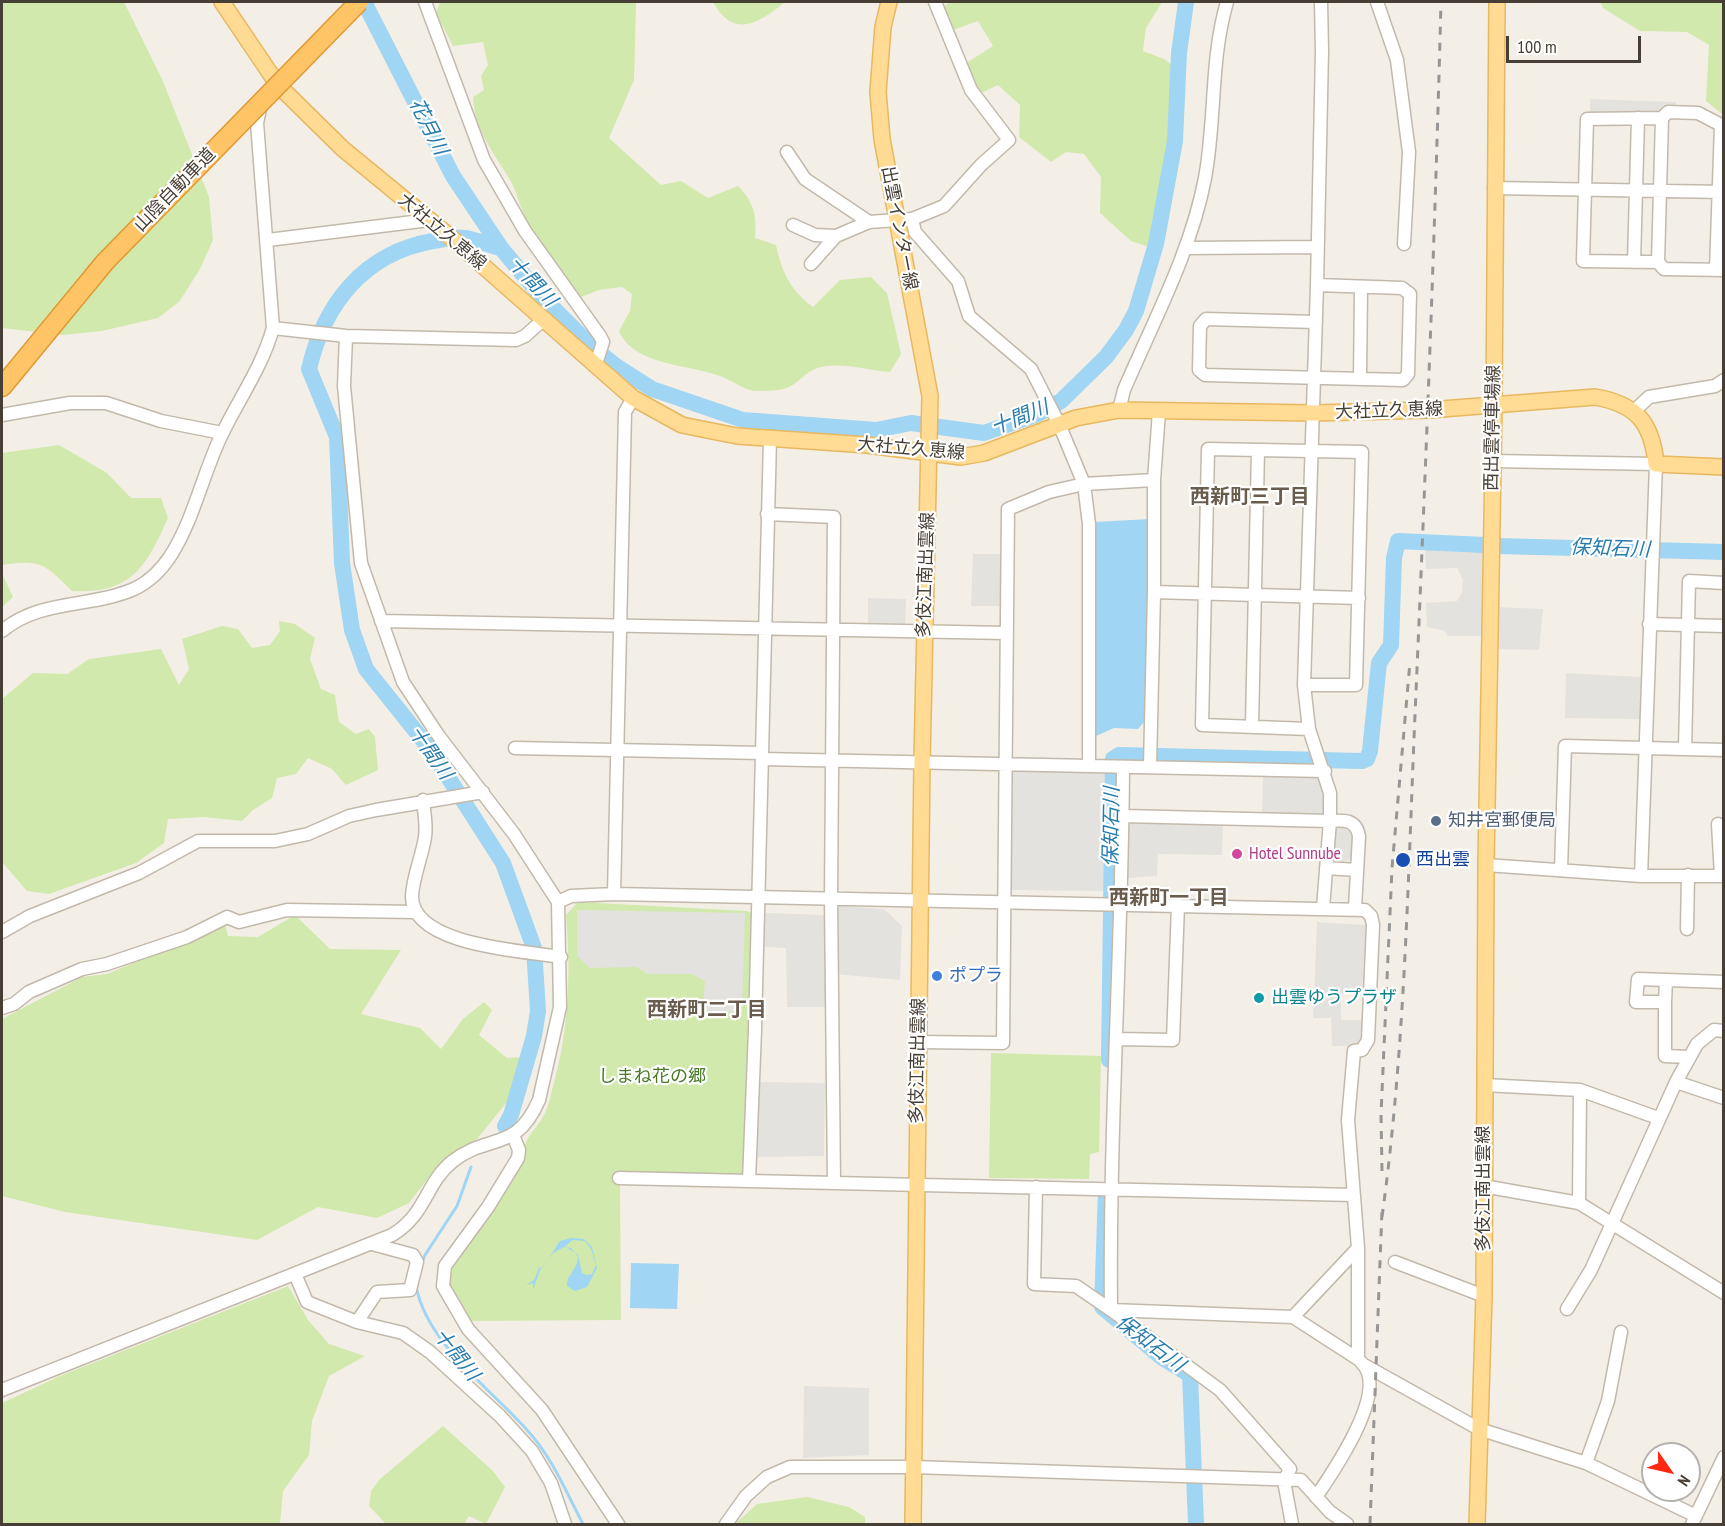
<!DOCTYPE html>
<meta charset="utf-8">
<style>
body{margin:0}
#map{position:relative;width:1725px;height:1526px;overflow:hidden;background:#f4efe6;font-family:"PT Sans Narrow",sans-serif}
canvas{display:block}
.frame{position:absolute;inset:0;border:3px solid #473f35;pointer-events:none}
.north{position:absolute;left:1641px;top:1442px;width:60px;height:60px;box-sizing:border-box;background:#fff;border:2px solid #b5b2ae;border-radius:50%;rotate:124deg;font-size:16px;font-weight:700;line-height:24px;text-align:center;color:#473f35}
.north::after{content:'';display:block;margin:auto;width:21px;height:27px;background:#ff2912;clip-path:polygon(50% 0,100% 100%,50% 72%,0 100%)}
.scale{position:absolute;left:1506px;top:36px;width:135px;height:27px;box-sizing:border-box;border:3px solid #473f35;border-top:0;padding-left:8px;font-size:18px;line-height:21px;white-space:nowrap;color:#473f35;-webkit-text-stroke:4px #fff;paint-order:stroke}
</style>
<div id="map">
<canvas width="1725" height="1526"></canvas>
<div class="frame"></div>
<div class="north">N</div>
<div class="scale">100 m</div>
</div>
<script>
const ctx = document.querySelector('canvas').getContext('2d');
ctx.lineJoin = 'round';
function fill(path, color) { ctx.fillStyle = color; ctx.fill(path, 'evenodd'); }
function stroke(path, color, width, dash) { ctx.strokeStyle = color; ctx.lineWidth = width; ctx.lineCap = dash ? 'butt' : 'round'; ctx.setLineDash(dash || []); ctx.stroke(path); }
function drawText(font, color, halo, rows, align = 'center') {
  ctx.font = font + ' "PT Sans Narrow","Noto Sans JP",sans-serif'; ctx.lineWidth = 4.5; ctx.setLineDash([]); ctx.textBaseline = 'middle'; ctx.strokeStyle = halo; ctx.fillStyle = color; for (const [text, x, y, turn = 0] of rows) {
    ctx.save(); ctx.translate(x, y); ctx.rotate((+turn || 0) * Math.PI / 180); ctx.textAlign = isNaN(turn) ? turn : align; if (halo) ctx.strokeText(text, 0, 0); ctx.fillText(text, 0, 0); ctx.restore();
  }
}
const green = new Path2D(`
 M2 2H124L162 79 209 197 213 240 200 269 179 302 158 318 102 331 63 335 2 328Z
 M440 2H636L634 80 609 138 661 185 681 181 708 198 738 186C754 202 757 216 755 238L776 245C782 272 790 290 813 307L840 280 871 277 887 293 901 354 890 372C867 370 839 361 817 368 805 372 797 385 786 388 778 391 763 391 754 391 743 389 731 380 720 376 688 364 634 366 619 331L630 311 632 294 622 287 599 290 581 297C562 279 544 254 531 231 522 215 519 196 510 180 494 153 474 129 473 97L484 90 481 76 488 65 483 42 453 46 436 13Z
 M713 2H785C759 23 734 40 713 2Z
 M951 2H1162L1146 28 1143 51 1164 59 1184 74 1181 146 1163 239 1146 246 1131 241 1100 213 1101 177 1084 154 1066 152 1051 162 1019 137 1020 105 998 85 981 93 965 64 993 46 978 21 953 30 942 7Z
 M1600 2H1723V115L1706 101 1709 45 1687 32 1640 31 1603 8Z
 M59 445 107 473 131 498H161L168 518C146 567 132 594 72 591 45 564 41 559 2 565V453Z
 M2 573 13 597 2 607Z
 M279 621 295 624 315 638 310 659 321 689 335 695 339 722 356 734 369 729 375 737 378 770 346 785 332 769 308 758 296 774 277 778 272 798 253 810 242 821 204 817 168 819 164 843 136 863 49 894 27 891 2 862V699L33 673 67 674 89 659 161 649 179 685 189 669 182 639 222 626 238 629 252 648 270 645 280 631Z
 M578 902 747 911 751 913 744 1173 741 1176 620 1182 621 1320 465 1321 450 1296 448 1273 523 1156C524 1138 532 1134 541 1120 547 1112 550 1099 552 1090 569 1032 571 975 566 915Z
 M295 915 330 949 401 950 361 1014 420 1028 441 1049 463 1019 484 1002 492 1010 479 1035 507 1058 523 1057 511 1097 477 1139 438 1165 409 1203 377 1218 318 1207 257 1240 65 1212 2 1196V1019L82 977 107 974 225 925 228 936 258 937Z
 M991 1053 1101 1056 1099 1152 1090 1154 1089 1179 989 1178Z
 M288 1286 308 1320 329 1344 365 1356 329 1376 312 1421 309 1455 283 1491 280 1524H2V1403L60 1376Z
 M443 1426 493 1471 505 1487 486 1524 469 1516 464 1524H386L369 1506 371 1491 380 1479Z
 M807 1497 849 1507 865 1517V1524H735L757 1504Z`);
const parking = new Path2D(`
 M1590 99 1676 102V109L1658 113 1590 114Z
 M1425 546 1485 548 1484 636H1447L1445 631 1427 627 1426 603 1457 601 1462 592 1463 580 1457 568 1426 569Z
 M973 554H1003V606H971Z
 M868 598 906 599 905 629 868 627Z
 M1494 607 1543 609 1539 650 1495 649Z
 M1566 673 1642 677 1641 719 1565 718Z
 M1010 771 1107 773 1104 891 1008 890Z
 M1263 774 1319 775 1324 793 1325 815H1262Z
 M1132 822 1223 824 1222 855 1158 854 1157 876 1128 878 1127 829Z
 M1347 826 1352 831V854L1350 860 1337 862 1332 859 1334 828Z
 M838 906 884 909 902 926 900 980 835 974 834 915Z
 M577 910 745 913 742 1012 716 1013 703 1008 705 981 692 974H648L636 967 590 968 577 956Z
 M766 913 824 915 826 1007H787L786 948 763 947V918Z
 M1317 922 1366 925 1362 992 1341 994V1020H1362L1364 1031 1358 1046H1332L1331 1018H1313Z
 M758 1082 825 1083 824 1156 758 1157Z
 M804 1386 869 1388V1455L803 1458Z`);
const water = new Path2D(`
 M1150 519 1145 721 1138 729 1114 728 1096 736 1094 522Z
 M571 1238 584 1239 592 1247 597 1268 587 1287 575 1291 567 1286C566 1275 577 1271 578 1257L571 1248 564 1247 553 1253 540 1270 533 1290V1283L526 1285 534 1280 539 1268 543 1267 560 1241ZM573 1240 585 1241 591 1249 596 1265 592 1274 587 1275 582 1273 578 1255 565 1246Z
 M631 1263 679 1264 677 1309 630 1308Z`);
const stream = new Path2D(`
 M421 1265 425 1255 457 1206 471 1167
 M416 1286C427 1344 490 1388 527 1430 552 1457 566 1492 583 1524`);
const river = new Path2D(`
 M364 2 453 176 501 248 542 297 591 346 616 366 652 389 743 420 876 430 911 423 984 433 1038 414 1061 401 1106 357 1126 330 1136 311 1156 244 1175 141 1179 53 1186 2
 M501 248C489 245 477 240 465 238 455 236 442 240 433 241 364 253 324 304 309 369L337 437 342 563 352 630 366 669 430 749 503 863 534 948 538 1011 534 1036 511 1115 505 1126
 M1497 546 1724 552
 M1109 1060 1113 759 1119 755 1362 761 1367 759 1370 751 1379 663 1391 645 1394 558 1398 541 1485 545
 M1106 1191 1102 1307 1161 1357 1190 1375 1196 1524`);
const minor = new Path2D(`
 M425 2 484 160 525 231 600 336 603 342 596 364
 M1377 2 1397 60 1409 152 1404 244
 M787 152 805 179 869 222 897 220 912 219 944 206 981 165 1009 140 971 90 935 2
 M1494 188 1724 192
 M912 219 915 232 958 281 969 316 1031 369 1059 424 1084 484 1089 524V764
 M793 225 815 235 836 236
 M268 240 429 220
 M1185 248 1317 247
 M1634 262 1638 118
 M1658 262 1583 261 1587 119 1662 118
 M811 264 836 236 869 222
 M1716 270 1721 125 1698 113 1668 112 1662 118 1658 262 1664 269 1724 270
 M1316 322 1206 319 1200 326 1199 370 1205 375 1403 380 1408 374 1410 294 1402 288 1317 285
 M273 328 346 336 516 340 525 336 544 319
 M1360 378 1361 288
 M1119 410 1124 390C1153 322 1191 252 1205 178 1216 119 1210 60 1227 2
 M1634 411 1649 397 1715 386 1724 380
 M2 415 70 403H106L161 421 222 433
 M1493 461 1656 464 1641 876
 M767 514 834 517 831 899 834 1182
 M1154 592 1359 598
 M381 621 1006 633
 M1649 624 1724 626
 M2 631C40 599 90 608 134 589 149 582 162 569 171 555 194 519 203 473 222 434 240 397 262 367 273 328L257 123 261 104
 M1304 685H1356L1362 452 1208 449 1202 725 1309 729
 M1252 725 1258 450
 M515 748 762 753
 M1685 749 1689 581 1724 583
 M762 759 1325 771
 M1150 767 1154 592V480L1159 411
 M423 800C424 812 427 826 425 837 422 857 413 876 412 896 411 946 526 951 561 957
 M1123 816 1330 821V793L1309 729 1304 685 1317 285 1322 51 1321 2
 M1718 824 1721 876
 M1486 865 1641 876H1724
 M1326 868 1357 870
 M1561 869 1565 746 1724 750
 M614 894 625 412 633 398
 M558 902 571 896 614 894 1365 910 1371 916 1373 925 1368 1040 1362 1050 1354 1051 1348 1120 1358 1248V1359L1293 1317 1111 1310
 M1323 908 1330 821C1344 820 1356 819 1359 836L1355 908
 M1687 929 1688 875
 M2 932 30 916 139 873 198 841H275L308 834 349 816 376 810 483 792
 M1666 980 1665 1002H1636L1638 979 1724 982
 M1665 1002V1056L1690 1057
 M2 1008 14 1004 29 992 82 969 107 964 187 937 227 917 239 922 287 910 416 912
 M1117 1039 1173 1040 1178 905
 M918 1042 1003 1043 1008 509 1049 492 1084 484 1154 480
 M1676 1082 1724 1098
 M1484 1085 1580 1090 1658 1118
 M513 1135 519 1150 518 1158 488 1207 445 1266 443 1286 468 1329 542 1410 618 1524
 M619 1178 1354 1195
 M749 1181 755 1030 770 439
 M1483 1186 1579 1203 1724 1293
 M1036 1187 1034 1284 1076 1286 1111 1310 1220 1390 1290 1469 1284 1481 1292 1524
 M1579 1203 1580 1090
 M1395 1262 1484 1296
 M295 1274 307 1302 357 1322 403 1333 430 1352 500 1416 532 1451 551 1483 565 1524
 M1567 1309 1591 1270 1676 1082 1697 1044 1714 1030 1724 1031
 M1111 1310C1109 1129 1122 948 1123 767
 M1293 1317 1358 1248
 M357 1322 377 1292 410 1290 417 1262 413 1255 372 1244
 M1366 1366 1479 1429 1586 1463 1696 1516
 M2 1390 392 1235C427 1214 425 1183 453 1161 489 1133 516 1153 539 1100L560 1007 558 902 514 834 438 735 403 682 361 563 344 386 346 336
 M1586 1463 1608 1401 1621 1332
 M1316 1497C1333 1472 1391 1389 1361 1362
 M726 1524 746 1496 767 1477 790 1467H913L1301 1480 1330 1512 1347 1524
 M1692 1524 1724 1457`);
const major = new Path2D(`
 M222 2 278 85 343 149 448 235 633 398 682 425 737 436 867 445 961 457 984 453 1076 418 1119 410 1314 413 1429 410 1595 397C1636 404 1652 422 1656 464L1724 467
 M889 2 883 27 878 92 882 139 930 396 922 761 913 1524
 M1477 1524 1484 1296 1486 865 1494 406 1497 2`);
const highway = new Path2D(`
 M2 387 105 262`);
const rail = new Path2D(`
 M1382 1171 1381 1114 1392 868 1410 662
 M1382 1217C1406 1043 1408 867 1416 692 1426 462 1435 232 1441 2
 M1370 1524 1382 1210`);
const highwayBridge = new Path2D(`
 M105 262 359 2`);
const markers = [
 [1436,821,6,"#5c6f8a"],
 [1237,854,6,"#d1479c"],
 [1403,860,8,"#1a4fb4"],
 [937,976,6,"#3f7fe0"],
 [1259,998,6,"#0f9aa8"]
];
const streetNames = [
 ["山陰自動車道",175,190,-46],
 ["出雲インター線",899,228,79],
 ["大社立久恵線",442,232,40],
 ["大社立久恵線",1389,411,-2],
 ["西出雲停車場線",1493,428,-89],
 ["大社立久恵線",911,449,5],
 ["多伎江南出雲線",926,575,-88],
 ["多伎江南出雲線",918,1061,-89],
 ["多伎江南出雲線",1484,1189,-90]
];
const serviceNames = [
 ["知井宮郵便局",1448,821]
];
const hotelNames = [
 ["Hotel Sunnube",1249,854]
];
const transitNames = [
 ["西出雲",1416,860]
];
const shopNames = [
 ["ポプラ",949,976]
];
const cultureNames = [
 ["出雲ゆうプラザ",1271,998]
];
const parkNames = [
 ["しまね花の郷",652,1077]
];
const waterNames = [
 ["花月川",428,127,63],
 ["十間川",532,282,47],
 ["十間川",1020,418,-22],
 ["保知石川",1610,549,2],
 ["十間川",430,753,55],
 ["保知石川",1112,827,-89],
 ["保知石川",1150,1344,37],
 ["十間川",456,1355,51]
];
const neighbourhoodNames = [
 ["西新町三丁目",1250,497],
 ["西新町一丁目",1169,898],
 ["西新町二丁目",707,1010]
];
fill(green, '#d1e9ad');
fill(parking, '#e4e2de');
fill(water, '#a0d5f3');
stroke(stream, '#a0d5f3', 3);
stroke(river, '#a0d5f3', 16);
stroke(minor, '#c2b9ab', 15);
stroke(major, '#e8b860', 18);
stroke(highway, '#e29831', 21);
stroke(minor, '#fff', 12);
stroke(major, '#ffdb94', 15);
stroke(highway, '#ffc466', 18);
stroke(rail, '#969696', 3, [8, 8]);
stroke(highwayBridge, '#e29831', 21, []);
stroke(highwayBridge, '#ffc466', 18);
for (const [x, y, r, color] of markers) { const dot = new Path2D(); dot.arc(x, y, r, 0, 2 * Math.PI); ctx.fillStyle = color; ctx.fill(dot); stroke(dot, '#fff', 2); }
drawText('18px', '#473f35', '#fff', streetNames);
drawText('18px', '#4e5e75', '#fff', serviceNames, 'left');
drawText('18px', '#b23c85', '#fff', hotelNames, 'left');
drawText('18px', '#164399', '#fff', transitNames, 'left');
drawText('18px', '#366cbe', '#fff', shopNames, 'left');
drawText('18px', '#0d838f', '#fff', cultureNames, 'left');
drawText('18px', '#4a7a26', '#fff', parkNames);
drawText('italic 20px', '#297cae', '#fff', waterNames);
drawText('bold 20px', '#6a5c4c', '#fff', neighbourhoodNames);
</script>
